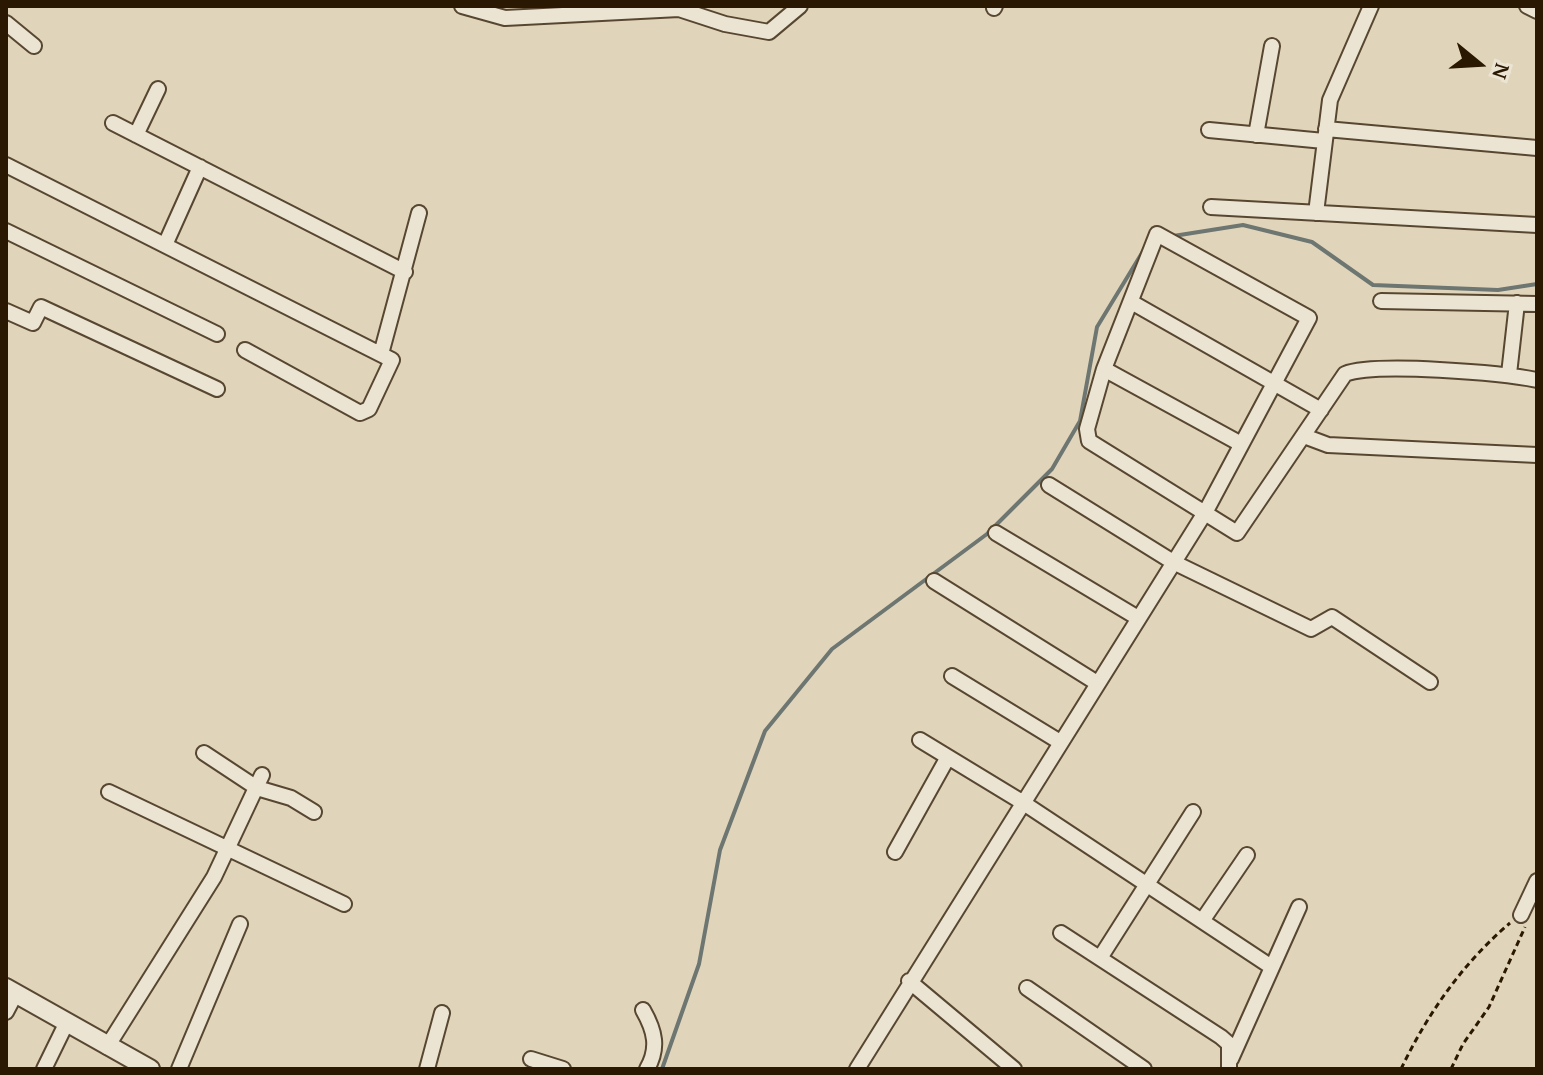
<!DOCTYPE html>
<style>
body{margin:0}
#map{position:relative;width:1543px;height:1075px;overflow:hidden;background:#e0d5bb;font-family:"Gentium Book Plus",serif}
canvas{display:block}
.frame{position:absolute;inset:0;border:8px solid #2b1802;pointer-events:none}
.north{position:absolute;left:1439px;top:24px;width:80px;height:80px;-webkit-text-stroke:6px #ebe4d3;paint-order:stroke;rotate:108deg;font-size:22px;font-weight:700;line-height:32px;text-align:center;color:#2b1802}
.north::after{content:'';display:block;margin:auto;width:28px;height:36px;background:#2b1802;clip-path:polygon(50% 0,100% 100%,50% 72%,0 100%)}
</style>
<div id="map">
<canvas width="1543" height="1075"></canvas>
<div class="frame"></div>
<div class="north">N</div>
</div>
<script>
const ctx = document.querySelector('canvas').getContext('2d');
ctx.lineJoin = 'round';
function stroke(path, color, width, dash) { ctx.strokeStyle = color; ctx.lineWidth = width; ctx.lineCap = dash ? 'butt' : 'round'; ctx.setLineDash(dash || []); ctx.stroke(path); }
const stream = new Path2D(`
 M1167 237 1243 225 1312 242 1373 285 1498 290 1537 284
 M662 1069 699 964 720 850 765 731 832 649 987 534 1052 469 1080 421 1097 327 1145 248`);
const path = new Path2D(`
 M1401 1069C1428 1013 1462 964 1510 923
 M1451 1069 1463 1044 1489 1007 1525 927`);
const minor = new Path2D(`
 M462 6 505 18 679 9 725 24 769 32 800 6
 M1527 6 1537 11
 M994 8 995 6
 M6 23 34 46
 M113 123 405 272
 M1326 129 1537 148
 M1209 130 1324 141
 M136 135 158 89
 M1256 135 1272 46
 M6 165 392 360 369 409 360 413 245 350
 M1211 207 1537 225
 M1316 213 1330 100 1371 6
 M6 231 217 334
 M165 245 200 167
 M1381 301 1537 304
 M1133 303 1321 410
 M6 311 33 323 41 307 217 389
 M381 354 419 213
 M1104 369 1241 444
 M1509 374 1517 303
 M1304 436 1328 445 1537 455
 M1049 485 1173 562 1311 629 1332 617 1430 682
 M996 533 1138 618
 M934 581 1097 683
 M952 676 1060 742
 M920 740 1022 802 1270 966
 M204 753 257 788 291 798 314 812
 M109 792 344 904
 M895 852 948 757
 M1521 915 1537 881
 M1202 921 1247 855
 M1061 933 1221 1037 1229 1044V1069
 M1100 958 1193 812
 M909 981 1014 1069
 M1027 988 1144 1069
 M643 1010C655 1031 659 1048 647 1069
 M6 1012 16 993
 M107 1047 214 877 262 775
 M531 1059 563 1069
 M1231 1059 1299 907
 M44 1069 66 1024
 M179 1069 240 924
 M427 1069 442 1013
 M857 1069 1206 511 1309 318 1157 234 1104 369 1087 429 1089 441 1237 533 1345 374C1375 362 1503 373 1537 380`);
const tertiary = new Path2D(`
 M6 988 150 1069`);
stroke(stream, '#6e7672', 4);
stroke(minor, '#584730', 18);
stroke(tertiary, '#584730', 22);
stroke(path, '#2b1802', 3, [6, 4]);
stroke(minor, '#ebe4d3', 14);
stroke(tertiary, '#ebe4d3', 18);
</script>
